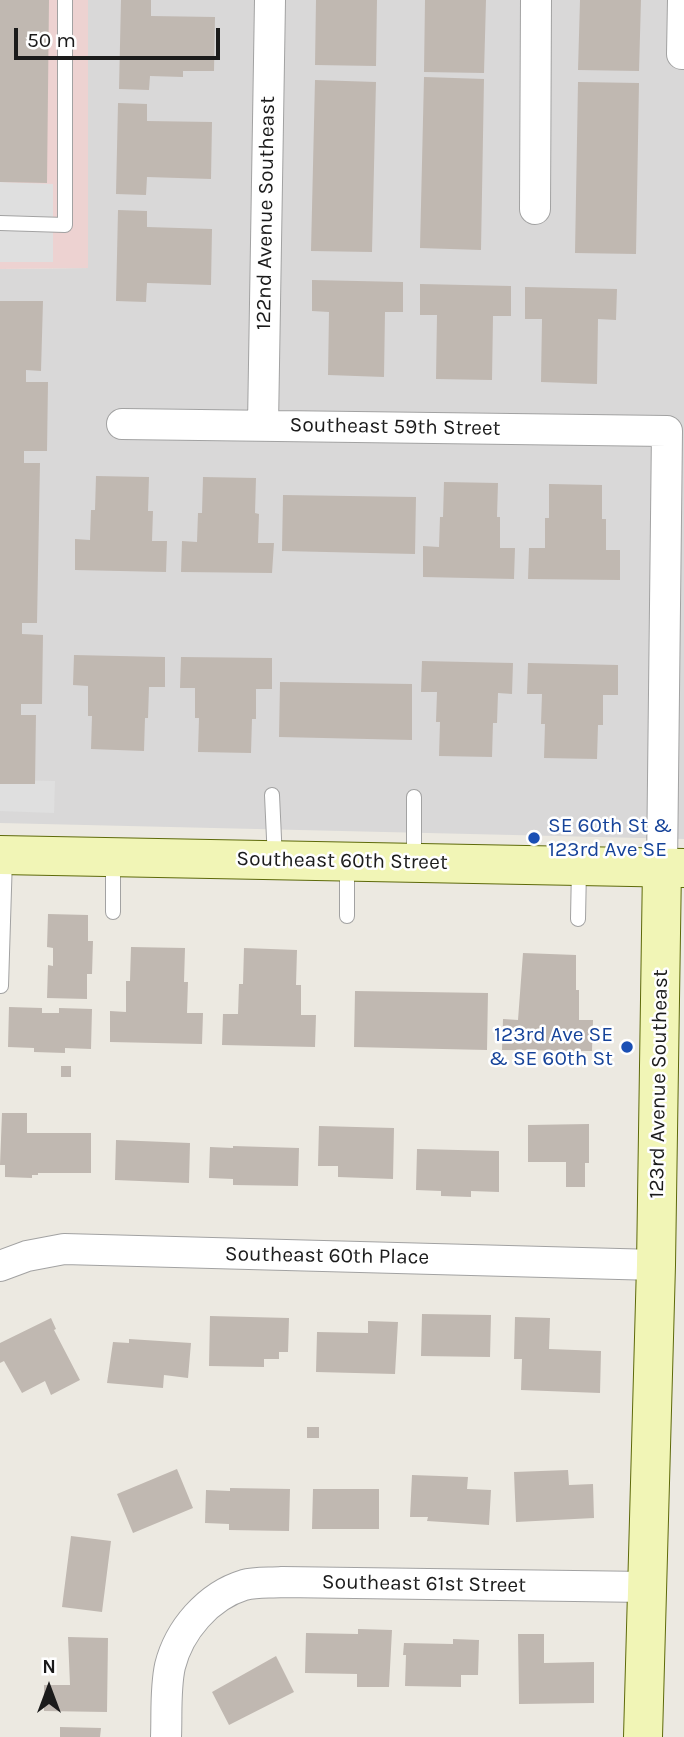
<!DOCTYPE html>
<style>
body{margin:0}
#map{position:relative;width:684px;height:1737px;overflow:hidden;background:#ece9e1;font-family:Karla,sans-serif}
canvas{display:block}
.north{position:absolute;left:14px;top:1653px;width:70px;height:70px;-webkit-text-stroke:5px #fff;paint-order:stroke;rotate:0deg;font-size:19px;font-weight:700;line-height:28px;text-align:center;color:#1b1b1b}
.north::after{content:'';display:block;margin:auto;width:24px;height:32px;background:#1b1b1b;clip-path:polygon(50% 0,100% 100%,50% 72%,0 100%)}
.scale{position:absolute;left:14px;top:28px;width:206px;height:32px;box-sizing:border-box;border:4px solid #1b1b1b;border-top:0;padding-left:9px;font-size:21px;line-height:24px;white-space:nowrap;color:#1b1b1b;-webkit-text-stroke:5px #fff;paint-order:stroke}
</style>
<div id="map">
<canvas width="684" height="1737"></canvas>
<div class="north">N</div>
<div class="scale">50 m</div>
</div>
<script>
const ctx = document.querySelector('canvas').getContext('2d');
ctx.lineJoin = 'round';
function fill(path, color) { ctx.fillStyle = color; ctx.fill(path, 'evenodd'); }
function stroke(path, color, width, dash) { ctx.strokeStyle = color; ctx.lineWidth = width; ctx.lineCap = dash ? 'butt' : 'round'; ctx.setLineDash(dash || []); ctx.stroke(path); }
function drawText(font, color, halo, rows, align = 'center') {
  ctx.font = font + ' Karla,sans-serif'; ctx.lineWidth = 5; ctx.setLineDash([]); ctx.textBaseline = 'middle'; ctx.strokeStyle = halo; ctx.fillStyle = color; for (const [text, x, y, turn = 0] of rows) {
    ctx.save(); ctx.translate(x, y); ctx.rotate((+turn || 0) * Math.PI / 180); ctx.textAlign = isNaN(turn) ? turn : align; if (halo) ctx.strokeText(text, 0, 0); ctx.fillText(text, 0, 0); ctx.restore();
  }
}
const residential = new Path2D(`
 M88 0H684V839L0 823V269L88 268Z`);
const commercial = new Path2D(`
 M0 0H88V268L0 269Z`);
const parking = new Path2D(`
 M0 182 53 184V262H0Z
 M0 780 55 781 54 813 0 811Z`);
const building = new Path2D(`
 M0 0H49L47 183 0 182Z
 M121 0H151V16L215 17 214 71H183V77L150 76 149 90 119 89Z
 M316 0H377L376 66 315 65Z
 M425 0H486L484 73 424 72Z
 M580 0H641L639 71 578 70Z
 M424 77 484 79 481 250 420 248Z
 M315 80 376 82 372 252 311 251Z
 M578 82 639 83 636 254 575 253Z
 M118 103 147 104V121L212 122 211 179 147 177 146 195 116 194Z
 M118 210 147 211V227L212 229 211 285 147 283 146 302 116 301Z
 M312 280 403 282V312H385L384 377 328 375 329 312 312 311Z
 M420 284 511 286V316H493L492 380 436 379 437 315H420Z
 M525 287 617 289 616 320 598 319 597 384 541 382 542 319H525Z
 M0 301H43L41 371 26 370V382H48L47 451H24V463H40L37 623H22V634L43 635 42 704H21V715H36L35 784H0Z
 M96 476 149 477 148 511H153L152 541H167L166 572 75 570V539L90 540 91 510H95Z
 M203 477 256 478 255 513 259 514 258 543H274L272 573 181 572 182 541 197 542 198 513H202Z
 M444 482 498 483 497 517H500V548H515L514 579 423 577V546L439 547 440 517H443Z
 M549 484 602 485V519H606V550H620V580L528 579 529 548H545V518H549Z
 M283 495 416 497 415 554 282 551Z
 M74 655 165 657V687H149L148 718H145L144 751 91 749 92 716H88V686L73 685Z
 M181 657 272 658V689H256V719H252L251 753 198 752 199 718H195V688H180Z
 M422 661 513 663 512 694 498 693 497 723H493L492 757 439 756 440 722H436L437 692H421Z
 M528 663 618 665V695H603V725H598L597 759 544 758 545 724H541L542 694H527Z
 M280 682 412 684V740L279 737Z
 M48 914 88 915V941H93L92 974H87V999L47 998 48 965 53 966V948L47 947Z
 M131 947 185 948 184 982H188L187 1013H203L202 1044 110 1042V1011L126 1012V981H130Z
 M244 948 297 950 296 985H301V1015H316L315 1047 222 1045 223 1014H238L239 984H243Z
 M523 953 576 955V990H579V1020H593L592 1051 502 1050 503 1019 518 1020Z
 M355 991 488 993 487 1050 354 1047Z
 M9 1007 42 1008V1013H59V1008L92 1009 91 1049 65 1048V1053L34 1052V1048L8 1047Z
 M61 1066H71V1077H61Z
 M2 1113H27V1133H91V1173H38V1175H32V1178L5 1177V1165H0Z
 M589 1124V1163H585V1187H566V1162H528V1125Z
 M319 1126 394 1128 393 1179 338 1177V1166H318Z
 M116 1140 190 1143 189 1183 115 1180Z
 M233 1146 299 1148 298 1186 233 1185V1179L209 1178 210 1147 233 1148Z
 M417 1149 499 1151V1192L471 1191V1197L441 1196V1191L416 1190Z
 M422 1314 491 1315 490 1357 421 1356Z
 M210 1316 289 1318 288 1352H279V1359H264V1367L209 1366Z
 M515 1317 550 1318 549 1349 601 1351 600 1393 521 1390 522 1359H514Z
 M51 1318 56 1329 54 1330 80 1380 51 1395 45 1381 22 1393 4 1361 0 1363V1343Z
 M368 1321 398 1322 395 1374 316 1372 317 1332 368 1333Z
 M129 1339 191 1343 188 1378 164 1375 163 1388 107 1383 113 1342 129 1343Z
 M307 1427H319V1438H307Z
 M177 1469 193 1508 133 1533 117 1494Z
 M568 1470 569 1485 593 1484 594 1518 516 1522 514 1472Z
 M412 1475 468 1477 467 1489 491 1490 489 1525 427 1521 428 1517H410Z
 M230 1488 290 1489 289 1531 229 1530V1524L205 1523 206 1490 230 1491Z
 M313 1489H379V1529H312Z
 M71 1536 111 1541 102 1612 62 1607Z
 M358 1629 392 1630 389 1687H357V1674L305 1673 306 1633 358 1634Z
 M518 1634H544V1663L594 1662V1703L519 1704Z
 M68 1637 108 1638 107 1712 44 1711V1685H70Z
 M453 1639 479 1640 478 1675H461V1687L405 1686 406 1655H403L404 1643 453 1644Z
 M276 1656 294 1692 229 1725 212 1692Z
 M60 1727 101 1728 100 1737H60Z`);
const lane = new Path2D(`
 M0 223 65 225V0
 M272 795 275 860
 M414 797V862
 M347 863V916
 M113 912V859
 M578 919 579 868
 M1 986 5 857`);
const street = new Path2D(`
 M682 54 683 0
 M535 209 536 0
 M122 424 667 431 662 867
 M263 425 270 0
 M0 1266 27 1256 64 1249 656 1265
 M166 1737C167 1714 165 1689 170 1666 179 1630 208 1596 244 1585 255 1582 269 1583 282 1582L647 1587`);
const secondary = new Path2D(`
 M0 855 684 868
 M643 1737 656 1265 662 867`);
const markers = [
 [534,838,7,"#1a4fb4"],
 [627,1047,7,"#1a4fb4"]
];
const streetNames = [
 ["122nd Avenue Southeast",266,213,-89],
 ["Southeast 59th Street",395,427,1],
 ["Southeast 60th Street",342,861,1],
 ["123rd Avenue Southeast",659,1084,-89],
 ["Southeast 60th Place",327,1256,1],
 ["Southeast 61st Street",424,1584,1]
];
const transitNames = [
 ["SE 60th St &",548,826],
 ["123rd Ave SE",548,850],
 ["123rd Ave SE",613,1035,"right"],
 ["& SE 60th St",613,1059,"right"]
];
fill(residential, '#d9d8d8');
fill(commercial, '#edd2d1');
fill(parking, '#dfdfdf');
fill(building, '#c0b8b1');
stroke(lane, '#a2a2a2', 16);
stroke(street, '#a2a2a2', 32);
stroke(secondary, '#5e6a0a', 40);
stroke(lane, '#fff', 14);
stroke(street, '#fff', 30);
stroke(secondary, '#f1f5b6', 38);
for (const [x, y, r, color] of markers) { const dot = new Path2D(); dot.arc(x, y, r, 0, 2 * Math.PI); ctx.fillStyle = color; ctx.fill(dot); stroke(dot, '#fff', 2.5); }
drawText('21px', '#1b1b1b', '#fff', streetNames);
drawText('21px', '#164399', '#fff', transitNames, 'left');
</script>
